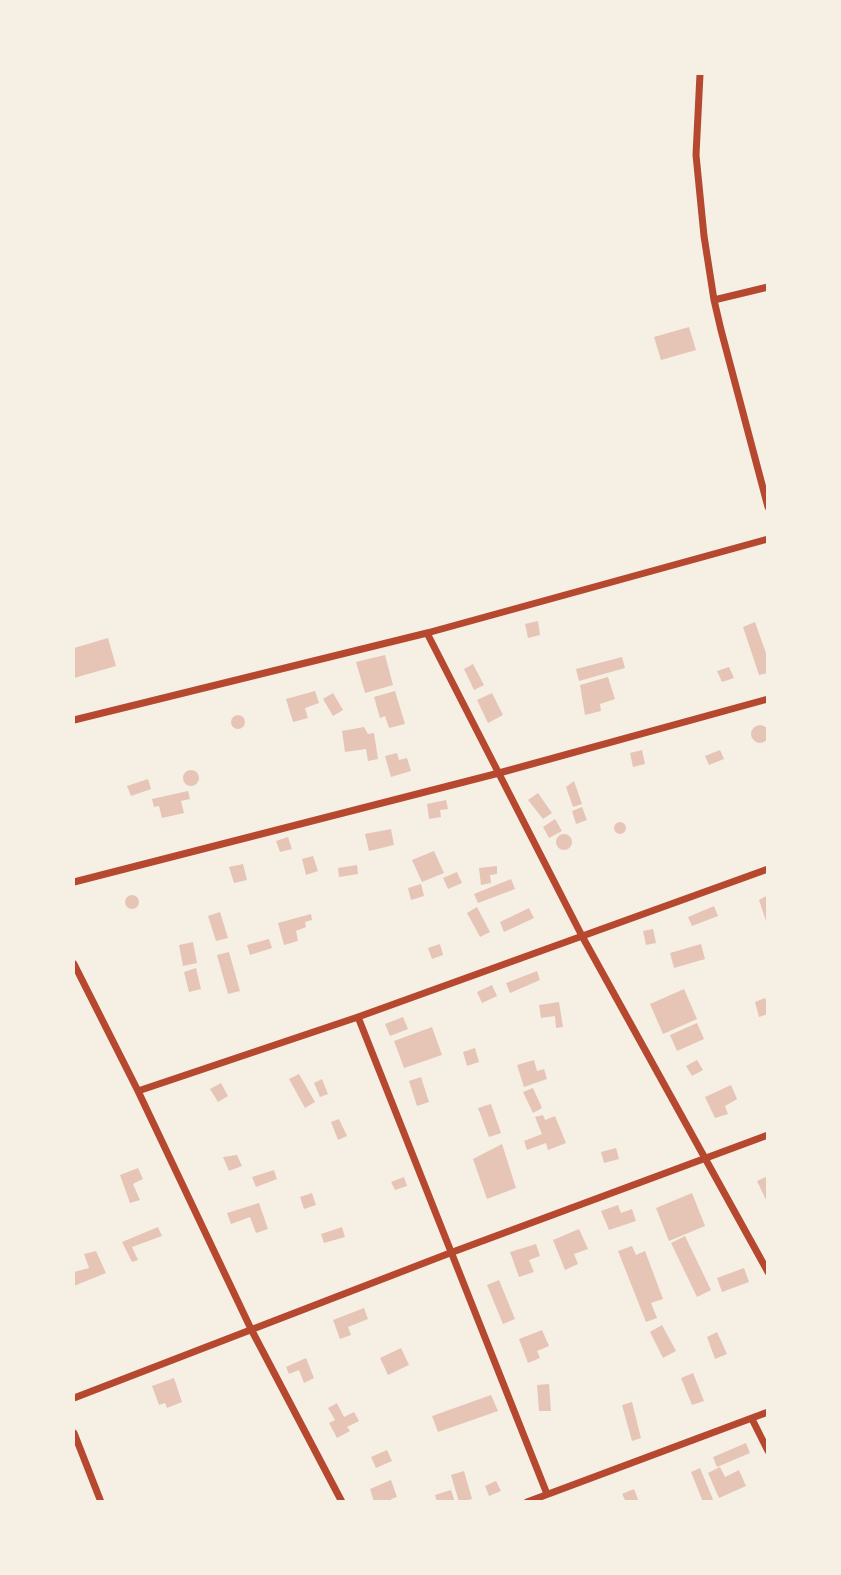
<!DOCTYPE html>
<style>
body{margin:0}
#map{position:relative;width:841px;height:1575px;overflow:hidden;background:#f6efe4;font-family:Helvetica,sans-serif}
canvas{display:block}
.frame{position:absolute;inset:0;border:75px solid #f6efe4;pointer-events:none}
</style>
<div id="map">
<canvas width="841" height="1575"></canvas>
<div class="frame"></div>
</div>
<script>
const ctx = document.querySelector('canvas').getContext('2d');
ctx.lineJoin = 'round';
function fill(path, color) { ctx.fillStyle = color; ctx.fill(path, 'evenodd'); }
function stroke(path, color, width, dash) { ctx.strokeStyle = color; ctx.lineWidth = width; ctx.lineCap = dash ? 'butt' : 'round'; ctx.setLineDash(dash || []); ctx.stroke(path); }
const building = new Path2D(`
 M689 327 696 350 661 360 654 337Z
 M538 621 540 635 528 638 525 624Z
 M755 622 768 659V673L759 675 743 627Z
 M108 638 116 666 74 678V648Z
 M385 655 393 685 365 693 356 662Z
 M622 657 625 668 579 681 576 669Z
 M473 664 484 685 474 690 464 669Z
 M729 667 734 678 722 682 717 671Z
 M608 677 615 699 600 704 601 711 585 715 580 685Z
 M315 691 319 703 305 708 308 718 293 722 286 699Z
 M395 691 405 724 389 728 385 716 380 718 374 697Z
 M333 693 343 710 333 716 323 699Z
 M492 693 503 715 488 723 477 700Z
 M231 722a7 7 0 1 1 14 0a7 7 0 1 1-14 0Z
 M751 734a9 9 0 1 1 18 0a9 9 0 1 1-18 0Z
 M364 727 368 734 374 733 378 759 368 761 366 749 345 752 342 731Z
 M642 750 645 764 633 767 630 753Z
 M720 750 724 759 709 765 705 756Z
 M397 753 399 760 407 758 411 771 391 777 385 756Z
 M183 778a8 8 0 1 1 16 0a8 8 0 1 1-16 0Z
 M148 779 151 789 131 796 127 786Z
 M574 781 582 804 573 807 566 787Z
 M188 791 190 799 181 801 184 813 162 818 159 806 154 807 152 799Z
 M538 793 552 813 543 819 528 800Z
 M446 800 448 809 440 810 441 817 429 819 427 804Z
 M582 807 587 820 576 824 572 811Z
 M555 819 562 831 549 838 543 827Z
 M614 828a6 6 0 1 1 12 0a6 6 0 1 1-12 0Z
 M391 829 394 845 369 851 365 834Z
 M556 842a8 8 0 1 1 16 0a8 8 0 1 1-16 0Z
 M288 837 292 849 280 852 276 841Z
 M434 851 444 873 422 882 412 860Z
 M313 856 318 871 306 875 302 859Z
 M243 864 247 880 234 883 229 867Z
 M357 865 358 874 339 877 338 868Z
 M497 866V874L490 875 491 883 481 885 479 868Z
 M457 872 462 883 448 889 443 878Z
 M511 879 515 889 478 903 474 894Z
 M421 884 424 896 411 900 408 888Z
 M768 895V924H767L759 900Z
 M125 902a7 7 0 1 1 14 0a7 7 0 1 1-14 0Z
 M714 906 718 916 692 926 688 917Z
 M477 907 490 932 480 937 467 913Z
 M529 908 534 918 504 932 500 922Z
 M220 912 228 938 216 941 208 916Z
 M311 914 312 920 305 922 306 927 296 931 298 941 284 945 278 923Z
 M653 929 656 943 646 945 643 931Z
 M269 939 272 948 250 955 247 945Z
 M193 942 197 963 183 966 179 945Z
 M440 944 443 955 432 959 428 948Z
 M701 944 705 959 674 968 670 953Z
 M229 952 240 991 228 994 217 955Z
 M196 968 201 989 189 992 184 972Z
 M537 971 540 980 510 993 506 983Z
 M492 985 497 996 482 1003 477 992Z
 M684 989 697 1019 663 1034 650 1004Z
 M765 998 768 1006V1014L759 1017 755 1002Z
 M559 1002 563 1027 556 1028 555 1016 541 1018 539 1005Z
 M403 1017 408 1029 390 1036 385 1024Z
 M697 1023 704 1039 677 1051 670 1035Z
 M432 1027 442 1055 404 1068 394 1041Z
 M475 1048 479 1062 467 1066 463 1052Z
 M534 1060 537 1071 544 1069 547 1079 524 1087 517 1065Z
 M697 1060 703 1070 692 1076 686 1066Z
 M299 1074 315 1102 305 1108 289 1079Z
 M421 1077 429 1102 417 1106 409 1081Z
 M322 1079 328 1094 320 1097 314 1083Z
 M221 1083 228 1096 218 1102 210 1089Z
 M731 1085 737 1099 725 1106 728 1114 715 1118 705 1097Z
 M533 1088 542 1108 533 1113 523 1092Z
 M491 1104 501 1133 489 1137 478 1108Z
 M543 1115 545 1120 555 1116 566 1143 548 1150 546 1143 527 1150 524 1141 542 1134 535 1117Z
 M339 1119 347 1136 338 1140 331 1122Z
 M502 1144 516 1188 487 1199 473 1159Z
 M616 1148 619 1159 604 1163 601 1152Z
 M237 1155 242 1166 229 1171 223 1157Z
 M138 1168 143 1179 133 1184 140 1200 130 1203 120 1175Z
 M274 1170 277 1179 256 1187 252 1177Z
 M768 1176V1204L757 1181Z
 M404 1177 407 1186 395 1190 391 1182Z
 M312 1193 316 1205 304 1209 300 1197Z
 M692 1193 705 1226 669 1241 656 1208Z
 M259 1203 268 1229 256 1233 250 1217 231 1224 227 1213Z
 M618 1205 621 1213 632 1209 636 1221 609 1230 601 1211Z
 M158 1227 162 1236 132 1247 138 1260 132 1262 122 1242Z
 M342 1227 345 1237 324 1243 321 1234Z
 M579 1229 588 1249 574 1254 578 1264 565 1270 553 1240Z
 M685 1236 711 1290 697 1297 671 1243Z
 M536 1244 540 1256 529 1260 534 1272 519 1277 510 1252Z
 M632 1246 636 1255 645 1251 663 1299 651 1303 657 1318 646 1322 618 1251Z
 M96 1251 106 1273 74 1286V1272L89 1268 84 1254Z
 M744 1268 749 1282 722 1292 717 1278Z
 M499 1280 515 1319 503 1324 487 1285Z
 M364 1308 368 1319 348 1327 351 1335 340 1339 333 1320Z
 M662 1325 676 1351 663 1358 650 1332Z
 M542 1330 549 1346 537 1351 540 1358 528 1363 519 1339Z
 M717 1332 727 1354 715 1359 707 1337Z
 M401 1348 409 1365 388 1375 380 1358Z
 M306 1358 314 1378 304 1383 299 1370 289 1374 286 1367Z
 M693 1373 704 1401 692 1405 681 1378Z
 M174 1378 182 1402 167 1408 165 1403 159 1405 152 1386Z
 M549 1384 551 1411H539L537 1385Z
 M491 1395 498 1411 438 1432 432 1416Z
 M632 1402 641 1438 632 1441 622 1405Z
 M337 1403 344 1417 354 1412 359 1421 347 1427 350 1431 337 1438 329 1423 335 1420 328 1408Z
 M746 1443 750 1453 717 1467 713 1457Z
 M387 1450 392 1461 376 1468 371 1457Z
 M720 1467 725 1477 739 1470 746 1486 719 1498 708 1473Z
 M700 1468 714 1502H703L691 1472Z
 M464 1471 472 1499 459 1502 451 1475Z
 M391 1480 397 1497 391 1499 392 1502H374L370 1489Z
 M496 1481 501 1491 489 1496 485 1486Z
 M634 1489 639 1502H626L622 1494Z
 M451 1490 455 1502H437L435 1495Z`);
const minor = new Path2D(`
 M700 74 696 155 704 236 714 300 721 330 768 507
 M714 300 768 287
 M427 633 582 936 768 1272
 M74 720 427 633 768 539
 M74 882 499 773 768 699
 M74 964 138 1091 251 1329 342 1502
 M358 1017 547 1494
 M138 1091 358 1017 768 869
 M74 1398 450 1253 768 1135
 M752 1419 768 1451
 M74 1433 101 1502
 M527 1502 768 1412`);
fill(building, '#e6c5b7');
stroke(minor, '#b5482f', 7);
</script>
